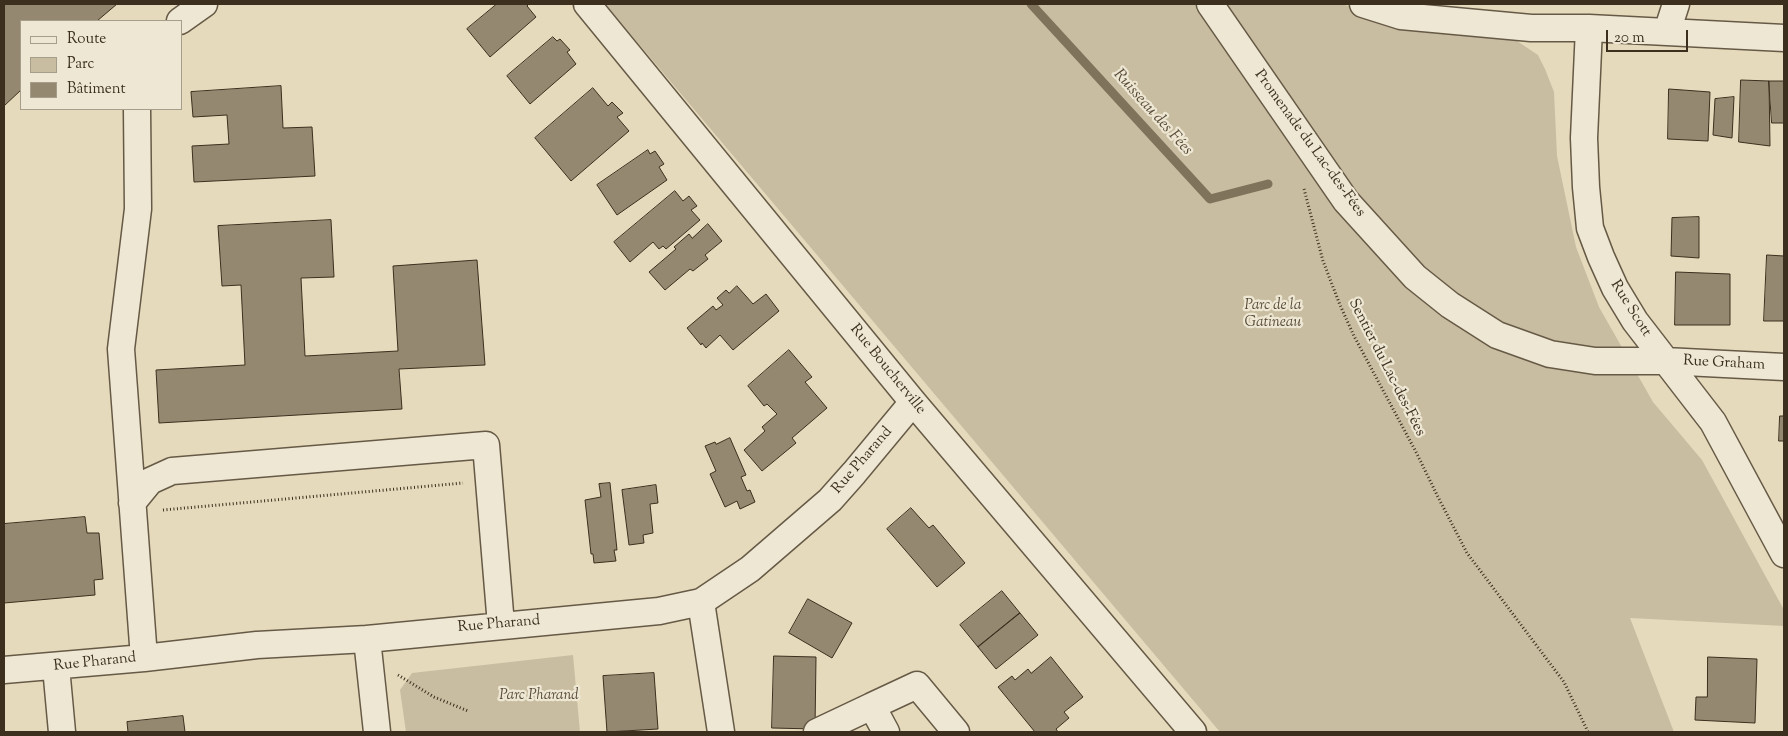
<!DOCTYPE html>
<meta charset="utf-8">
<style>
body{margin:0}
#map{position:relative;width:1788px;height:736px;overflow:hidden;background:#e5dabc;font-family:"Sorts Mill Goudy",serif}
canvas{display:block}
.frame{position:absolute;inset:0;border:5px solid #3c2f1e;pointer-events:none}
.legend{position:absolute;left:20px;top:20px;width:162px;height:90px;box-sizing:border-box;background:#eee7d3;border:1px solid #a79d8b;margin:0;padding:6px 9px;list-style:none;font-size:15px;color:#3c2f1e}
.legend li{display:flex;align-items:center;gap:10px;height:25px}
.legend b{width:25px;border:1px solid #a79d8b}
.scale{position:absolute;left:1606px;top:30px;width:82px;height:22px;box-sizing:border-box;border:2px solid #3c2f1e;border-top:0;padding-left:6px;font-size:15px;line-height:18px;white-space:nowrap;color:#3c2f1e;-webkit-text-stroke:4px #eee7d3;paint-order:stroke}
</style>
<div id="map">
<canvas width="1788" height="736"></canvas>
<div class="frame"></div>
<ul class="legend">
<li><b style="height:6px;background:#eee7d3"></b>Route</li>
<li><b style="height:14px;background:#c8bda1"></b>Parc</li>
<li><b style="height:14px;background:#948870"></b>Bâtiment</li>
</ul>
<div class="scale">20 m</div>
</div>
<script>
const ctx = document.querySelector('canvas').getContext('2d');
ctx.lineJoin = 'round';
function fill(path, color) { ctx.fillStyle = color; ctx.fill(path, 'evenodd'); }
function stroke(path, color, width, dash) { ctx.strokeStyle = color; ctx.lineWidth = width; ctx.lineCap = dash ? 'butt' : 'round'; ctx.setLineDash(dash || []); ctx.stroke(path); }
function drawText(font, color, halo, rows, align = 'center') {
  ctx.font = font + ' "Sorts Mill Goudy",serif'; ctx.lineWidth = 4.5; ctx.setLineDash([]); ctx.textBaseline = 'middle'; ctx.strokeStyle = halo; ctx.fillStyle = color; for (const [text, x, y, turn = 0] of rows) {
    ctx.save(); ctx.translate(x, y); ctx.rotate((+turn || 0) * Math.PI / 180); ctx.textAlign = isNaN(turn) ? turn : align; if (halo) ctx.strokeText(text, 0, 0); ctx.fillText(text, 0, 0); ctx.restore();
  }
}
const green = new Path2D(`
 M605 4H1341L1418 26 1517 41 1538 55 1545 69 1554 92 1557 156 1576 247 1599 307 1653 402 1702 460 1784 610V626L1630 618 1674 732H1220Z
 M573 655 580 732H406L400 690 412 673Z`);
const stream = new Path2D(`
 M1031 4 1210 199 1268 184`);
const building = new Path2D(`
 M4 4H117L97 21H21V90L4 106Z
 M497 4H529L527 6 536 17 490 57 467 29Z
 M553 37 557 41 560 39 570 50 567 52 576 64 530 104 507 76Z
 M1741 80 1769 81 1770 146 1739 142Z
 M1769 81H1784V123H1772Z
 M281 86 283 128 312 127 315 176 194 182 192 146 229 144 227 115 193 117 191 92Z
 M593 88 608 106 612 102 623 113 617 117 629 131 571 181 535 138Z
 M1669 89 1710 92 1708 141 1668 139Z
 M1734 97 1732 138 1713 135 1715 99Z
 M648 150 650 154 655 151 664 164 659 167 667 180 617 215 597 185Z
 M675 191 683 201 689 196 697 206 691 210 700 220 666 249 663 246 659 249 653 242 630 262 614 242Z
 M1699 217V258L1671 256 1672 218Z
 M331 220 334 277 301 278 305 356 398 351 393 266 477 260 485 365 399 369 402 409 159 423 156 370 245 365 241 285 222 286 218 226Z
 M708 224 722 241 705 255 708 259 693 271 690 269 665 290 649 272 676 249 674 247 689 234 692 238Z
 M1767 255 1784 256V321H1764Z
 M1676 272 1730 274V325H1675Z
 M737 286 753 304 766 294 779 311 733 350 720 335 706 348 702 343 701 345 687 328 713 306 716 310 723 305 717 298 726 290 729 293Z
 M789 350 812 377 805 382 827 408 792 438 796 443 762 471 744 450 765 431 762 427 777 414 767 404 764 406 748 386Z
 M1780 416H1784V441H1779Z
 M730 438 746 475 741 477 747 491 750 490 755 502 740 509 737 501 725 507 710 474 716 471 705 446 715 442 716 444Z
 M610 483 617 550H614L616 561 594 563 593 554H591L585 500 601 497 599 484Z
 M656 485 658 503 650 504 653 533 643 535 644 543 629 545 622 490Z
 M911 508 929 528 933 525 965 563 937 587 887 529Z
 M85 517 87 533H99L103 579 94 580 95 595 4 603V524Z
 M1002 591 1020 613 978 647 960 625Z
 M808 599 852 623 832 658 789 633Z
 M1020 613 1038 635 996 669 978 647Z
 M774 656 816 657 815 729 772 728Z
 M1051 657 1083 697 1064 712 1069 718 1056 729 1058 732H1035L998 687 1012 676 1015 680 1028 669 1031 673Z
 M1708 657 1757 659 1755 723 1695 720 1696 697H1707Z
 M654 673 658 729 607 732 603 676Z
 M183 716 185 732H128L127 722Z`);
const path = new Path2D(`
 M1304 189 1323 261 1340 305 1354 336 1416 452 1438 497 1467 553 1564 682 1588 732
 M163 510 463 483
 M398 675 434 697 468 711`);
const minor = new Path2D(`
 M587 4 913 402 1193 732
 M1210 4 1346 201 1415 277 1450 305 1497 335 1550 354 1595 361H1665L1784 367
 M1363 4 1401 16 1531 28H1589L1784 38
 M180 21 204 4
 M1589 28 1584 138 1586 187 1590 228 1601 257 1615 288 1635 321 1713 422 1784 554
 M1667 32 1676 4
 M137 109 138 209 121 349 144 658
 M132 503 150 481 172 471 486 445 501 625
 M701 602 721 732
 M367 639 377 732
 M56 667 62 732
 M4 670 144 658 257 645 367 639 659 611 701 602 750 569 830 500 854 473 913 402
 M872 706 917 685 956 732
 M817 732 872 706 886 732`);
const streetNames = [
 ["Promenade du Lac-des-Fées",1309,144,54],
 ["Rue Scott",1630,309,58],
 ["Rue Graham",1724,364,3],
 ["Sentier du Lac-des-Fées",1386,368,63],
 ["Rue Boucherville",887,370,51],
 ["Rue Pharand",863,461,-49],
 ["Rue Pharand",499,625,-5],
 ["Rue Pharand",95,663,-6]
];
const parkNames = [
 ["Parc de la",1273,306],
 ["Gatineau",1273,323],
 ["Parc Pharand",539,696]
];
const waterNames = [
 ["Ruisseau des Fées",1152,113,48]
];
fill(green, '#c8bda1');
stroke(stream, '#7f735c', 9);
fill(building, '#948870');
stroke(building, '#3c2f1e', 1);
stroke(minor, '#665a46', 29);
stroke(path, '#3c2f1e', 3, [1, 2.5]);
stroke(minor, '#eee7d3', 26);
drawText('15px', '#3c2f1e', '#eee7d3', streetNames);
drawText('italic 15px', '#584b38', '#eee7d3', parkNames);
drawText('italic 16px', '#584b38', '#eee7d3', waterNames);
</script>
